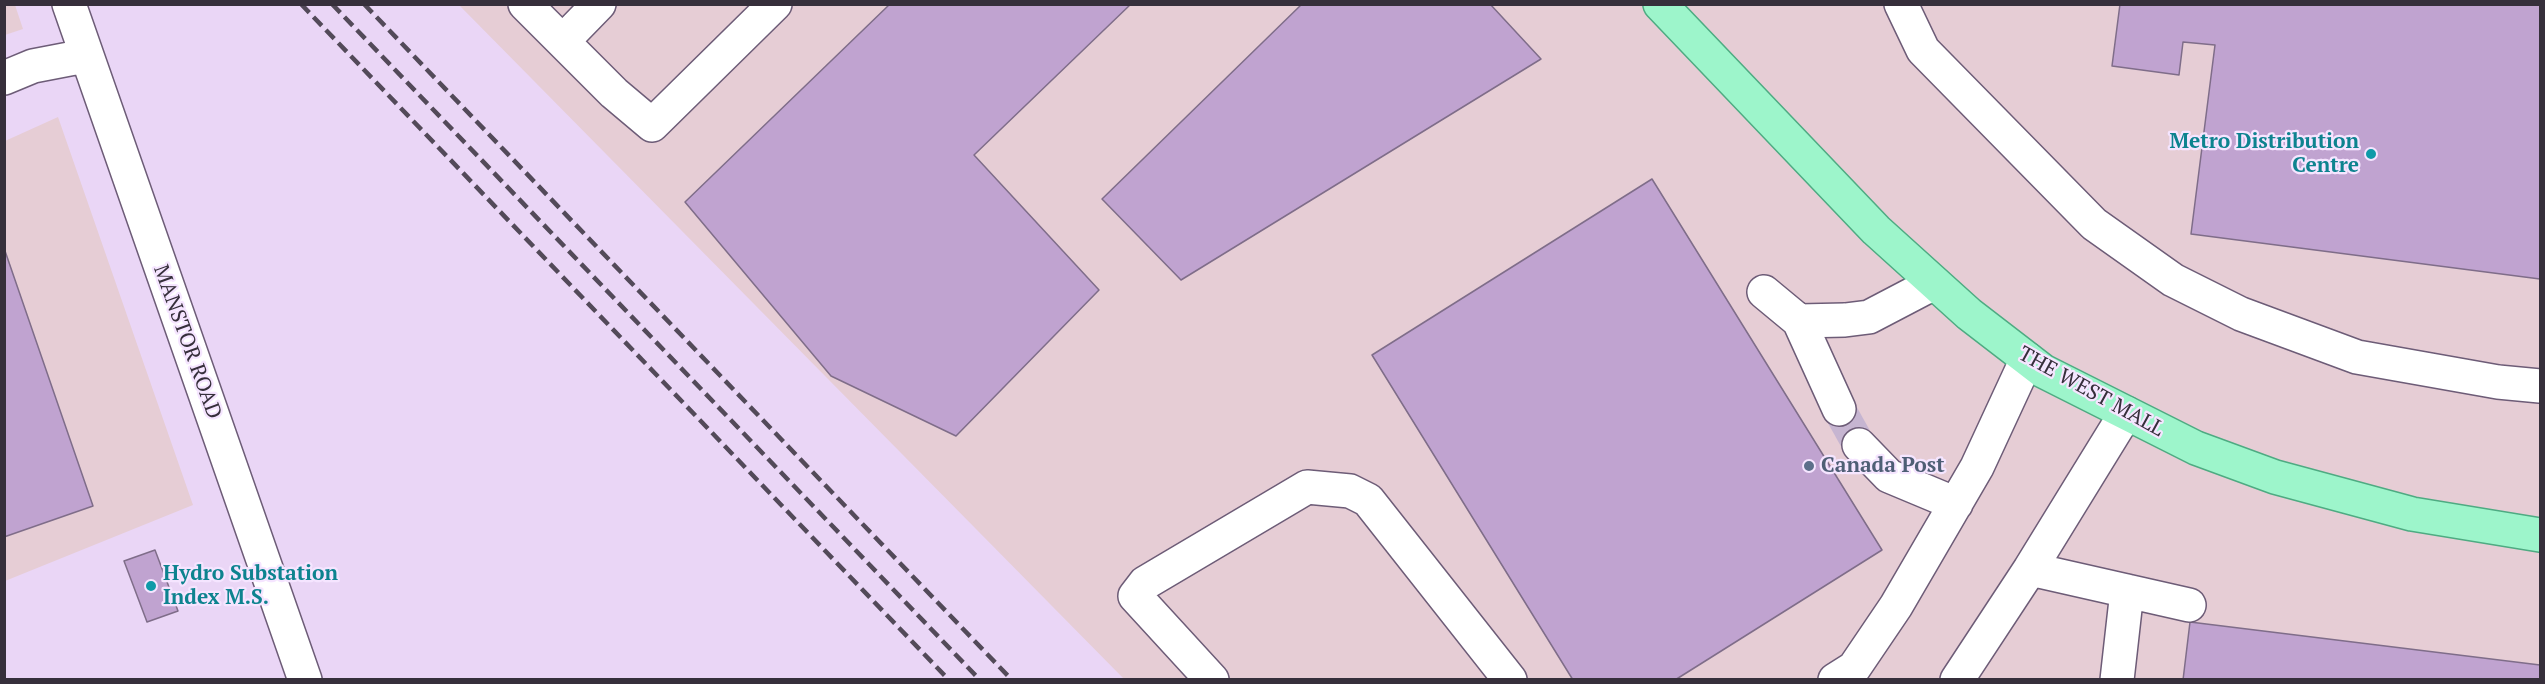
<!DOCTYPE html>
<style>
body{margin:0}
#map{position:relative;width:2545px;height:684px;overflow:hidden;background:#ead6f6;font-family:"PT Serif",serif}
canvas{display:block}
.frame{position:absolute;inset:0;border:6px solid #362f3b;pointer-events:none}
</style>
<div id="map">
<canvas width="2545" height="684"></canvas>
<div class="frame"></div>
</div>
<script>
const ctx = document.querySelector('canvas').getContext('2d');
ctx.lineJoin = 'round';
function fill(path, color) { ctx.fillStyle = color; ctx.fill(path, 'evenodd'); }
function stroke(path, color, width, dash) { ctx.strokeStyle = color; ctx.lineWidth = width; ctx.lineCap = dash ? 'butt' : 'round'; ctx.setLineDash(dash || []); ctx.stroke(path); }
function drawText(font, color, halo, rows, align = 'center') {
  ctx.font = font + ' "PT Serif",serif'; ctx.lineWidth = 4.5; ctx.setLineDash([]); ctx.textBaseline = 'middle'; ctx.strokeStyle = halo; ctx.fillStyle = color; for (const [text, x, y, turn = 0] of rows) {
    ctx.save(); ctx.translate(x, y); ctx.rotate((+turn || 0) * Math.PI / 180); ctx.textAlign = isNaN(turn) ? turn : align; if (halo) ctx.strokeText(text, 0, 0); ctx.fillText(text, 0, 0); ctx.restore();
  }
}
const industrial = new Path2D(`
 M5 4 15 5 23 29 5 35Z
 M459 5H2540V679H1124Z
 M58 117 193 505 5 581V141Z`);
const building = new Path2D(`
 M890 4H1131L974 155 1099 290 956 436 831 376 685 202Z
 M1302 4H1490L1541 59 1181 280 1102 199Z
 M2120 4H2540V279L2191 234 2215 45 2183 42 2179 75 2112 66Z
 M1652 179 1882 550 1675 680H1573L1372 355Z
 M4 248 93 506 4 537Z
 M155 550 178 611 147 622 124 561Z
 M2190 622 2540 665V680H2183Z`);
const minorTunnel = new Path2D(`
 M1839 409 1859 445`);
const minor = new Path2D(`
 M69 4 305 680
 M525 4 614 93 652 125 775 4
 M1901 4 1923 50 2094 224 2173 280 2241 314 2357 357 2498 382 2540 386
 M563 41 599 4
 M4 78 33 66 85 56
 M1764 292 1799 321 1845 320 1869 317 1934 283
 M1799 321 1839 409
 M1859 445 1889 476 1956 504
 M2030 569 2189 605
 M1212 680 1135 596 1145 583 1307 487 1350 491 1368 500 1510 680
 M1835 680 1854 668 1896 606 1977 467 2027 359
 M1957 680 2030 569 2126 413
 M2117 680 2127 591`);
const major = new Path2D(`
 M1660 4 1876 230 1969 314 2043 371 2196 448 2275 477 2412 514 2540 535`);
const rail = new Path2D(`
 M301 4 949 680
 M332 4 980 680
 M364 4 1012 680`);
const markers = [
 [2371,154,6,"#0f9aa8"],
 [1809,466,6,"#5c6f8a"],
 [151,586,6,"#0f9aa8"]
];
const cultureNames = [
 ["Metro Distribution",2359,142],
 ["Centre",2359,166],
 ["Hydro Substation",163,574,"left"],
 ["Index M.S.",163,598,"left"]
];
const streetNames = [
 ["MANSTOR ROAD",187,342,70],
 ["THE WEST MALL",2091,392,29]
];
const serviceNames = [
 ["Canada Post",1821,466]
];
fill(industrial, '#e6cdd5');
fill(building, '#c0a3d0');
stroke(building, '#7f6d89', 1.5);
stroke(minorTunnel, '#c6b5d1', 33, [33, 16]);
stroke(minor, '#6d5c77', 36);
stroke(major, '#4eab82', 36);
stroke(minor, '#fff', 33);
stroke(major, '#9df5cb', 33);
stroke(rail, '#534a59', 4.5, [12, 6]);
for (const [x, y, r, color] of markers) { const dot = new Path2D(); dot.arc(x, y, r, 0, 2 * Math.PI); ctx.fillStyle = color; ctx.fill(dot); stroke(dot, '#f5e5ff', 2); }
drawText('bold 21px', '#0d838f', '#f5e5ff', cultureNames, 'right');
drawText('21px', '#362f3b', '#f5e5ff', streetNames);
drawText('bold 21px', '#4e5e75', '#f5e5ff', serviceNames, 'left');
</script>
